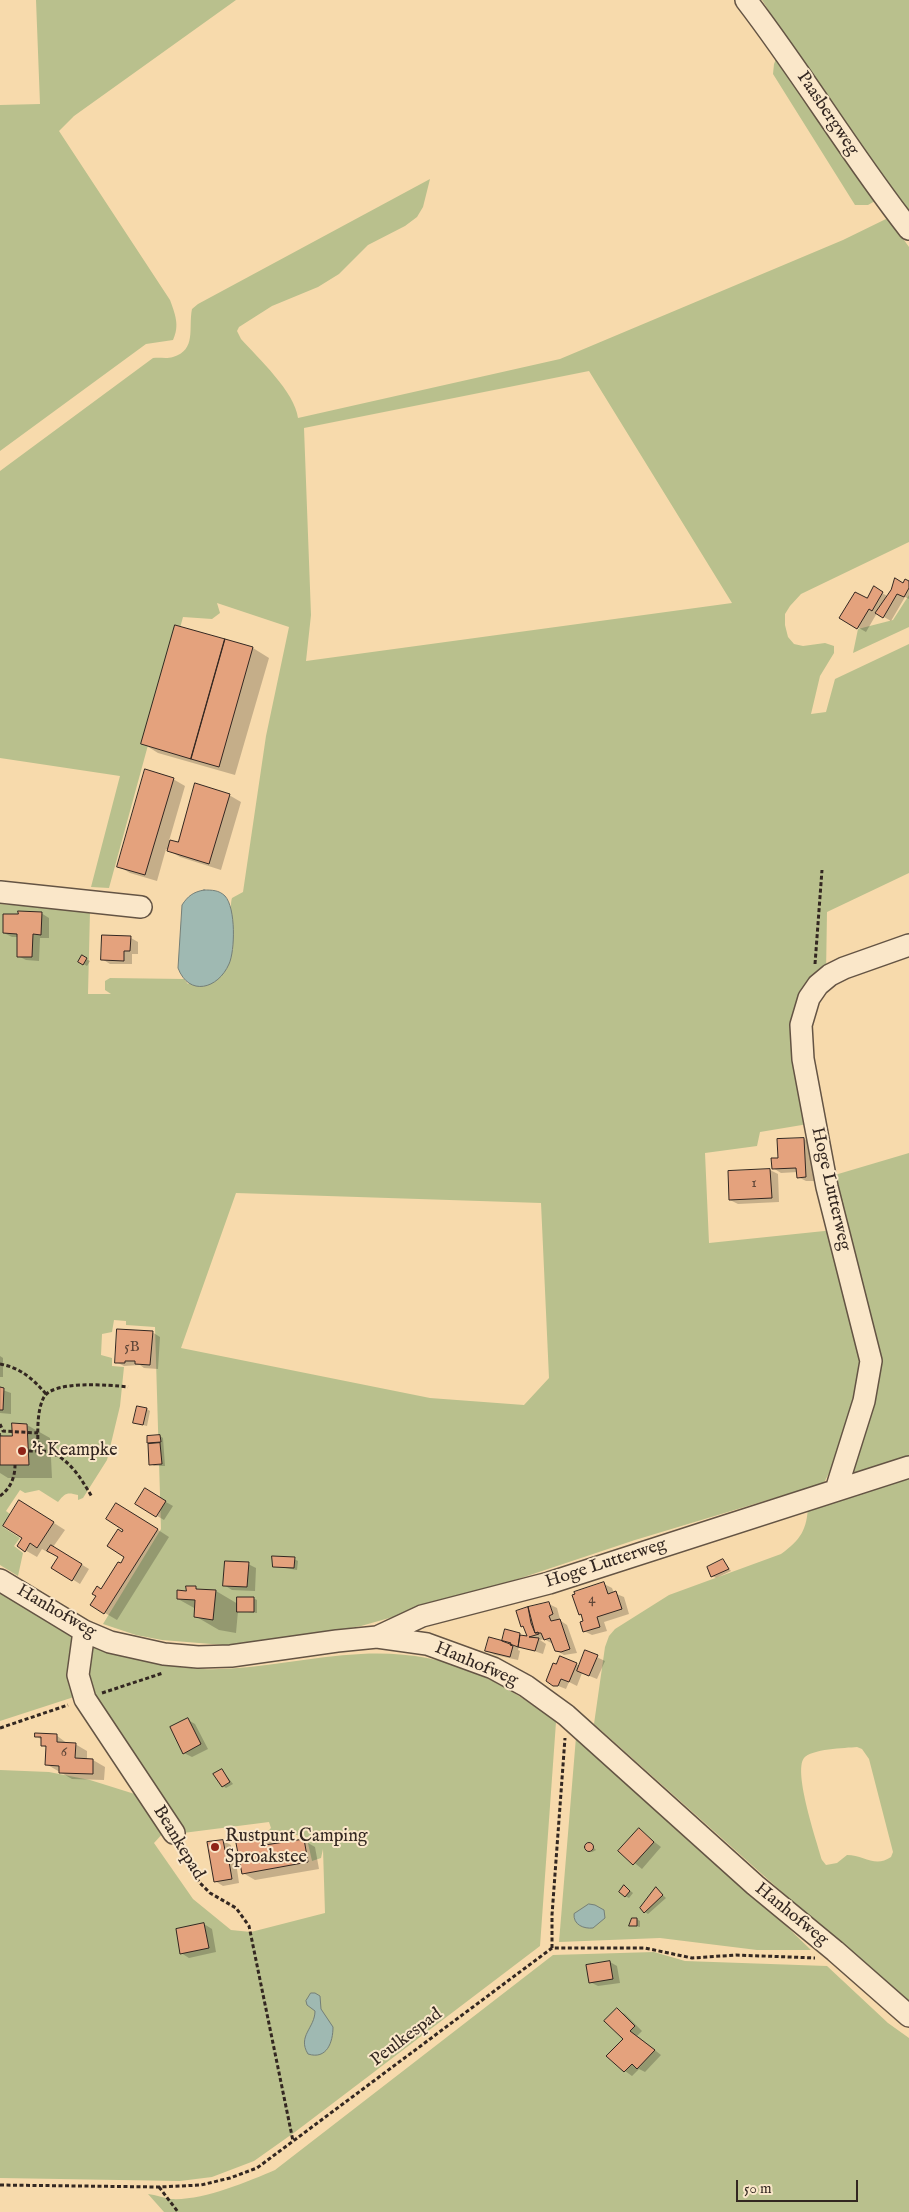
<!DOCTYPE html>
<style>
body{margin:0}
#map{position:relative;width:909px;height:2212px;overflow:hidden;background:#f7daac;font-family:"IM FELL English",serif}
canvas{display:block}
.scale{position:absolute;left:736px;top:2180px;width:122px;height:22px;box-sizing:border-box;border:2px solid #332721;border-top:0;padding-left:6px;font-size:15px;line-height:18px;white-space:nowrap;color:#332721;-webkit-text-stroke:4px #fae7c9;paint-order:stroke}
</style>
<div id="map">
<canvas width="909" height="2212"></canvas>
<div class="scale">50 m</div>
</div>
<script>
const ctx = document.querySelector('canvas').getContext('2d');
ctx.lineJoin = 'round';
function fill(path, color) { ctx.fillStyle = color; ctx.fill(path, 'evenodd'); }
function stroke(path, color, width, dash) { ctx.strokeStyle = color; ctx.lineWidth = width; ctx.lineCap = dash ? 'butt' : 'round'; ctx.setLineDash(dash || []); ctx.stroke(path); }
function drawText(font, color, halo, rows, align = 'center') {
  ctx.font = font + ' "IM FELL English",serif'; ctx.lineWidth = 4; ctx.setLineDash([]); ctx.textBaseline = 'middle'; ctx.strokeStyle = halo; ctx.fillStyle = color; for (const [text, x, y, turn = 0] of rows) {
    ctx.save(); ctx.translate(x, y); ctx.rotate((+turn || 0) * Math.PI / 180); ctx.textAlign = isNaN(turn) ? turn : align; if (halo) ctx.strokeText(text, 0, 0); ctx.fillText(text, 0, 0); ctx.restore();
  }
}
const green = new Path2D(`
 M36 0H236L74 116 59 131 170 300C175 314 180 325 173 340L146 344 0 451V105L40 104Z
 M762 0H909V222L863 160Z
 M779 52 875 201 868 205H855L773 74 774 64Z
 M430 179 423 207 417 217 405 226 368 245 339 274 318 287 272 306 239 327 237 331 241 339C258 358 295 392 298 418L560 359 843 240 888 218 909 247V542L801 594 790 606 785 614V625L788 637 794 644 803 646 825 643 834 646V653L820 676 811 714 826 712 835 679 909 644V873L827 912 826 974 805 994 808 1124 760 1132 757 1146 705 1153 709 1243 834 1230 861 1363 854 1398 834 1463 824 1483 635 1540 467 1596 361 1626 271 1642 236 1646 162 1640 136 1635 103 1624 161 1529 155 1327 126 1325V1321L114 1320 112 1332 102 1334 101 1355 112 1358V1366L124 1367 120 1406 107 1460 83 1498 78 1500V1495C67 1492 65 1493 58 1502L39 1490 25 1493 20 1490 6 1511 10 1514 3 1527 20 1538 14 1546 23 1553 18 1576 0 1565V904L90 911 88 994H111L105 990V981L110 978 184 979 188 984 233 950C233 938 229 906 232 898L243 892 266 736 289 627 217 603 220 613 212 619 183 617 109 888 91 887 120 776 0 758V471L153 358C160 357 166 359 173 357 197 350 188 328 192 309L198 304ZM589 371 732 603 306 661 311 615 304 428ZM236 1193 541 1203 549 1378 524 1405 430 1398 181 1348Z
 M909 595V627L853 653 858 629 893 620Z
 M909 1153V1460L844 1477 868 1401 828 1177Z
 M909 1475V2008L868 1974 801 1909 594 1724 605 1647 609 1636 615 1629 669 1595 781 1554C801 1540 807 1529 808 1506ZM857 1747 862 1749 869 1759 893 1852 891 1857C875 1868 864 1855 847 1855L837 1863 826 1865 822 1860C817 1842 793 1772 804 1758 811 1749 845 1748 857 1747Z
 M0 1590 76 1635 77 1696 0 1721Z
 M92 1645C129 1656 164 1667 203 1669 256 1671 308 1656 361 1654 441 1650 494 1675 556 1722L540 1946 295 2132 254 2161 212 2177 180 2181 0 2178V1770L49 1772 90 1780 141 1796 165 1831 154 1843 193 1899 231 1930 251 1932 325 1913 323 1849 321 1858 312 1861 307 1839C295 1832 283 1834 270 1837L268 1831 271 1828 269 1822 183 1833 123 1747 85 1677Z
 M576 1737 776 1916 811 1950H757L660 1938 559 1942Z
 M654 1952 685 1961 827 1966 888 2023 909 2038V2212H164L148 2194C156 2195 164 2198 171 2199 202 2201 247 2182 275 2170L553 1955Z`);
const water = new Path2D(`
 M204 890C212 890 219 890 225 896 236 908 235 951 229 964 218 989 189 997 178 968L182 905C188 896 193 892 204 890Z
 M589 1904 595 1905 604 1910 605 1918 593 1928C584 1929 573 1925 574 1914Z
 M311 1993H315L320 1996 321 2009 333 2027C333 2042 327 2060 308 2054 297 2036 315 2028 315 2011L307 2005 306 2001Z`);
const shadow = new Path2D(`
 M896 580 903 584 909 582V599L905 597 891 621 877 613 866 632 841 618 867 600 874 588 887 596Z
 M176 626 253 648 269 658 235 775 158 753 142 743Z
 M173 779 185 786 169 841 179 844 229 795 241 802 221 870 180 857 166 849 157 881 130 873 118 866Z
 M41 913 49 918V938H40L39 961 26 960 18 956 19 937H12L4 933Z
 M131 938 138 942V954H132V964H110L102 959Z
 M82 957 90 961 87 966 80 962Z
 M804 1139 811 1143 814 1181H806L798 1177V1172L781 1173 773 1168 779 1159Z
 M770 1170 778 1174 779 1202 738 1204 730 1200Z
 M152 1332 160 1337 158 1369 144 1368 140 1365 124 1366 116 1362Z
 M0 1356 3 1358V1377H0Z
 M0 1389 11 1393V1414L0 1413Z
 M147 1409 150 1411 147 1426 134 1423Z
 M27 1425 50 1438 52 1478H8L0 1473V1434L5 1437H13Z
 M160 1436 163 1438 165 1466H154L151 1464 148 1437Z
 M145 1490 173 1506 164 1520 137 1504Z
 M32 1509 65 1530 53 1547 89 1569 80 1584 53 1567 59 1557 51 1551 49 1553 42 1549 37 1557 18 1546 24 1538Z
 M129 1511 169 1537 117 1620 105 1613 102 1590 126 1556 122 1533Z
 M294 1559 298 1561 297 1570 274 1566Z
 M723 1561 731 1571 716 1578 712 1576Z
 M248 1564 256 1568 255 1591 232 1590 224 1585Z
 M604 1584 612 1588 614 1593 624 1597 629 1614 604 1622 607 1631 592 1635 584 1631 585 1622 583 1616 580 1614 576 1595Z
 M196 1588 201 1591H216L238 1604 253 1598 257 1600V1613L238 1611 236 1633 219 1630 195 1616 196 1609 178 1599Z
 M549 1604 557 1608 560 1619H558L567 1625 577 1653 564 1655 556 1650 553 1644 544 1639 540 1640 546 1644 543 1654 519 1646 518 1650 520 1651 518 1660 495 1655 487 1651 508 1643 506 1631 528 1638 525 1628 522 1626Z
 M586 1652 605 1661 597 1679 582 1673 577 1686 569 1682 566 1689 548 1682 576 1664 580 1666Z
 M188 1720 195 1724 208 1749 192 1757 184 1753Z
 M56 1735 68 1744H75L87 1751V1760H93L105 1767 104 1780 72 1779 46 1764 47 1748 42 1745V1740L36 1736Z
 M222 1770 233 1784 226 1788 223 1786Z
 M639 1830 661 1847 642 1869 620 1851Z
 M263 1835 275 1841V1844L303 1840 315 1847 319 1869 255 1880 243 1873Z
 M223 1841 231 1845 232 1854 235 1855 239 1883 223 1886 215 1881Z
 M590 1844 596 1850 592 1852 586 1846Z
 M628 1889 633 1893 629 1898 625 1896Z
 M656 1889 666 1898 648 1914 645 1912V1902Z
 M637 1919 640 1921V1927L631 1925Z
 M204 1924 212 1929 216 1952 189 1958 181 1953Z
 M610 1962 617 1966 620 1983 598 1986 590 1982Z
 M617 2010 625 2014 642 2031 637 2036 661 2055 645 2072 639 2069 632 2076 625 2071 624 2039Z`);
const building = new Path2D(`
 M895 578 903 583 905 579 909 581V588L904 597 897 594 883 618 875 613 891 590Z
 M874 586 883 592 872 611 869 609 857 629 839 618 855 592 867 598Z
 M175 625 225 639 191 759 141 744Z
 M225 639 253 647 219 767 191 759Z
 M145 769 174 778 145 875 117 867Z
 M195 783 230 794 209 864 167 851 170 840 178 842Z
 M18 911 42 912 41 935 33 934 32 957H17V934L3 933V914H18Z
 M102 935 131 936 130 951H124V961L101 960Z
 M82 955 87 958 83 965 78 962Z
 M804 1138 806 1177 797 1178 796 1168 772 1169 771 1158H778L777 1139Z
 M770 1169 772 1198 729 1200 728 1171Z
 M117 1329 153 1331 150 1365 135 1364V1361H125V1363H115Z
 M0 1387 4 1388 3 1410H0Z
 M137 1406 147 1408 143 1425 133 1423Z
 M12 1423 27 1424 29 1465H0V1433V1436H12Z
 M160 1435 161 1442 147 1443V1436Z
 M160 1443 162 1464 149 1465 148 1444Z
 M145 1488 166 1501 156 1517 135 1504Z
 M19 1500 54 1522 37 1548 30 1543 25 1552 17 1546 22 1538 3 1526Z
 M116 1503 158 1529 104 1614 90 1605 96 1596 92 1594 97 1586 101 1589 118 1562 121 1563 124 1557 107 1546 118 1529 122 1532 123 1530 106 1519Z
 M51 1545 82 1564 72 1581 51 1568 58 1557 47 1551Z
 M272 1556 295 1557 294 1568 273 1567Z
 M723 1559 729 1569 711 1577 707 1567Z
 M225 1561 249 1562 247 1587 223 1586Z
 M604 1582 608 1594 616 1591 622 1609 597 1617 600 1627 583 1632 580 1622 583 1621 581 1614 579 1615 572 1595 575 1594 574 1592Z
 M186 1586H196V1589L216 1590 213 1620 194 1617 195 1600 177 1599V1590L186 1591Z
 M237 1597H254V1612H237Z
 M549 1602 553 1614 549 1616 551 1621 560 1619 570 1649 561 1652 555 1651 550 1638 544 1640 541 1633H535L531 1623 528 1607Z
 M528 1607 535 1633 538 1632 539 1634 529 1637 539 1638 535 1651 518 1647 520 1635 527 1636 523 1626 521 1627 516 1611Z
 M505 1629 520 1633 518 1647 502 1641Z
 M489 1637 511 1643 510 1645 513 1646 510 1657 485 1651Z
 M585 1650 598 1655 589 1676 577 1671Z
 M560 1656 577 1663 569 1682 561 1679 558 1686H553L546 1681 553 1663 556 1664Z
 M188 1718 201 1744 183 1754 170 1727Z
 M35 1733 57 1734V1742L76 1743 75 1758 93 1759V1774L59 1773V1766L45 1765 46 1746H41V1737H35Z
 M222 1769 230 1782 222 1787 213 1774Z
 M639 1828 654 1842 633 1865 618 1851Z
 M263 1833 265 1845 304 1839 308 1862 242 1874 235 1838Z
 M223 1840 225 1850H227L232 1879 214 1882 207 1842Z
 M584.5 1847a4.5 4.5 0 1 1 9 0a4.5 4.5 0 1 1-9 0Z
 M624 1885 630 1891 625 1897 619 1892Z
 M656 1887 663 1895 644 1913 640 1908Z
 M632 1918H637V1926H629Z
 M204 1923 209 1948 180 1954 176 1929Z
 M610 1961 613 1979 589 1983 586 1965Z
 M617 2008 635 2026 630 2031 655 2050 637 2069 632 2064 624 2072 606 2056 623 2039 604 2021Z`);
const path = new Path2D(`
 M815 964 822 870
 M0 1364C21 1368 33 1379 46 1394
 M0 1424 3 1431 38 1433
 M29 1451C36 1451 46 1450 52 1453 71 1461 82 1480 92 1497
 M38 1452C38 1435 36 1412 44 1397 54 1380 110 1385 128 1387
 M0 1496C10 1489 15 1478 15 1465
 M102 1693 163 1673
 M0 1728 68 1705
 M182 1849 199 1882 210 1893 236 1908 249 1926 293 2141
 M552 1948V1915L565 1738
 M0 2185 159 2187 201 2185 230 2178 257 2168 552 1948H645L692 1958 736 1955 815 1958
 M159 2187 178 2212`);
const minor = new Path2D(`
 M746 0C803 74 851 155 909 229
 M0 892 141 907
 M836 1490 864 1401 871 1361 827 1187 803 1059 801 1025 809 998 818 985 830 975 844 968 909 945
 M0 1580 84 1631 110 1642 164 1654 198 1657 231 1656 337 1641 377 1637 427 1644 493 1668 526 1686 566 1715 755 1885 835 1951 909 2016
 M84 1631 78 1675 85 1699 174 1833
 M377 1637 422 1616 549 1583 909 1467`);
const markers = [
 [22,1451,5,"#8f2418"],
 [215,1847,5,"#8f2418"]
];
const numberNames = [
 ["1",754,1184],
 ["5B",132,1348],
 ["4",592,1600],
 ["6",64,1753]
];
const streetNames = [
 ["Paasbergweg",827,114,56],
 ["Hoge Lutterweg",830,1189,77],
 ["Hoge Lutterweg",606,1564,-18],
 ["Hanhofweg",56,1612,30],
 ["Hanhofweg",476,1665,23],
 ["Beankepad",178,1843,59],
 ["Hanhofweg",791,1915,39],
 ["Peulkespad",407,2038,-37]
];
const poiNames = [
 ["'t Keampke",32,1451],
 ["Rustpunt Camping",225,1837],
 ["Sproakstee",225,1858]
];
fill(green, '#b9c08d');
fill(water, '#9fb9b2');
stroke(water, '#747f78', 1);
fill(shadow, '#0003');
fill(building, '#e4a27d');
stroke(building, '#332721', 1);
stroke(minor, '#645444', 24);
stroke(path, '#332721', 3, [4, 2.5]);
stroke(minor, '#fae7c9', 21);
for (const [x, y, r, color] of markers) { const dot = new Path2D(); dot.arc(x, y, r, 0, 2 * Math.PI); ctx.fillStyle = color; ctx.fill(dot); stroke(dot, '#fae7c9', 2); }
drawText('15px', '#5f4638', null, numberNames);
drawText('18px', '#332721', '#fae7c9', streetNames);
drawText('18px', '#332721', '#fae7c9', poiNames, 'left');
</script>
